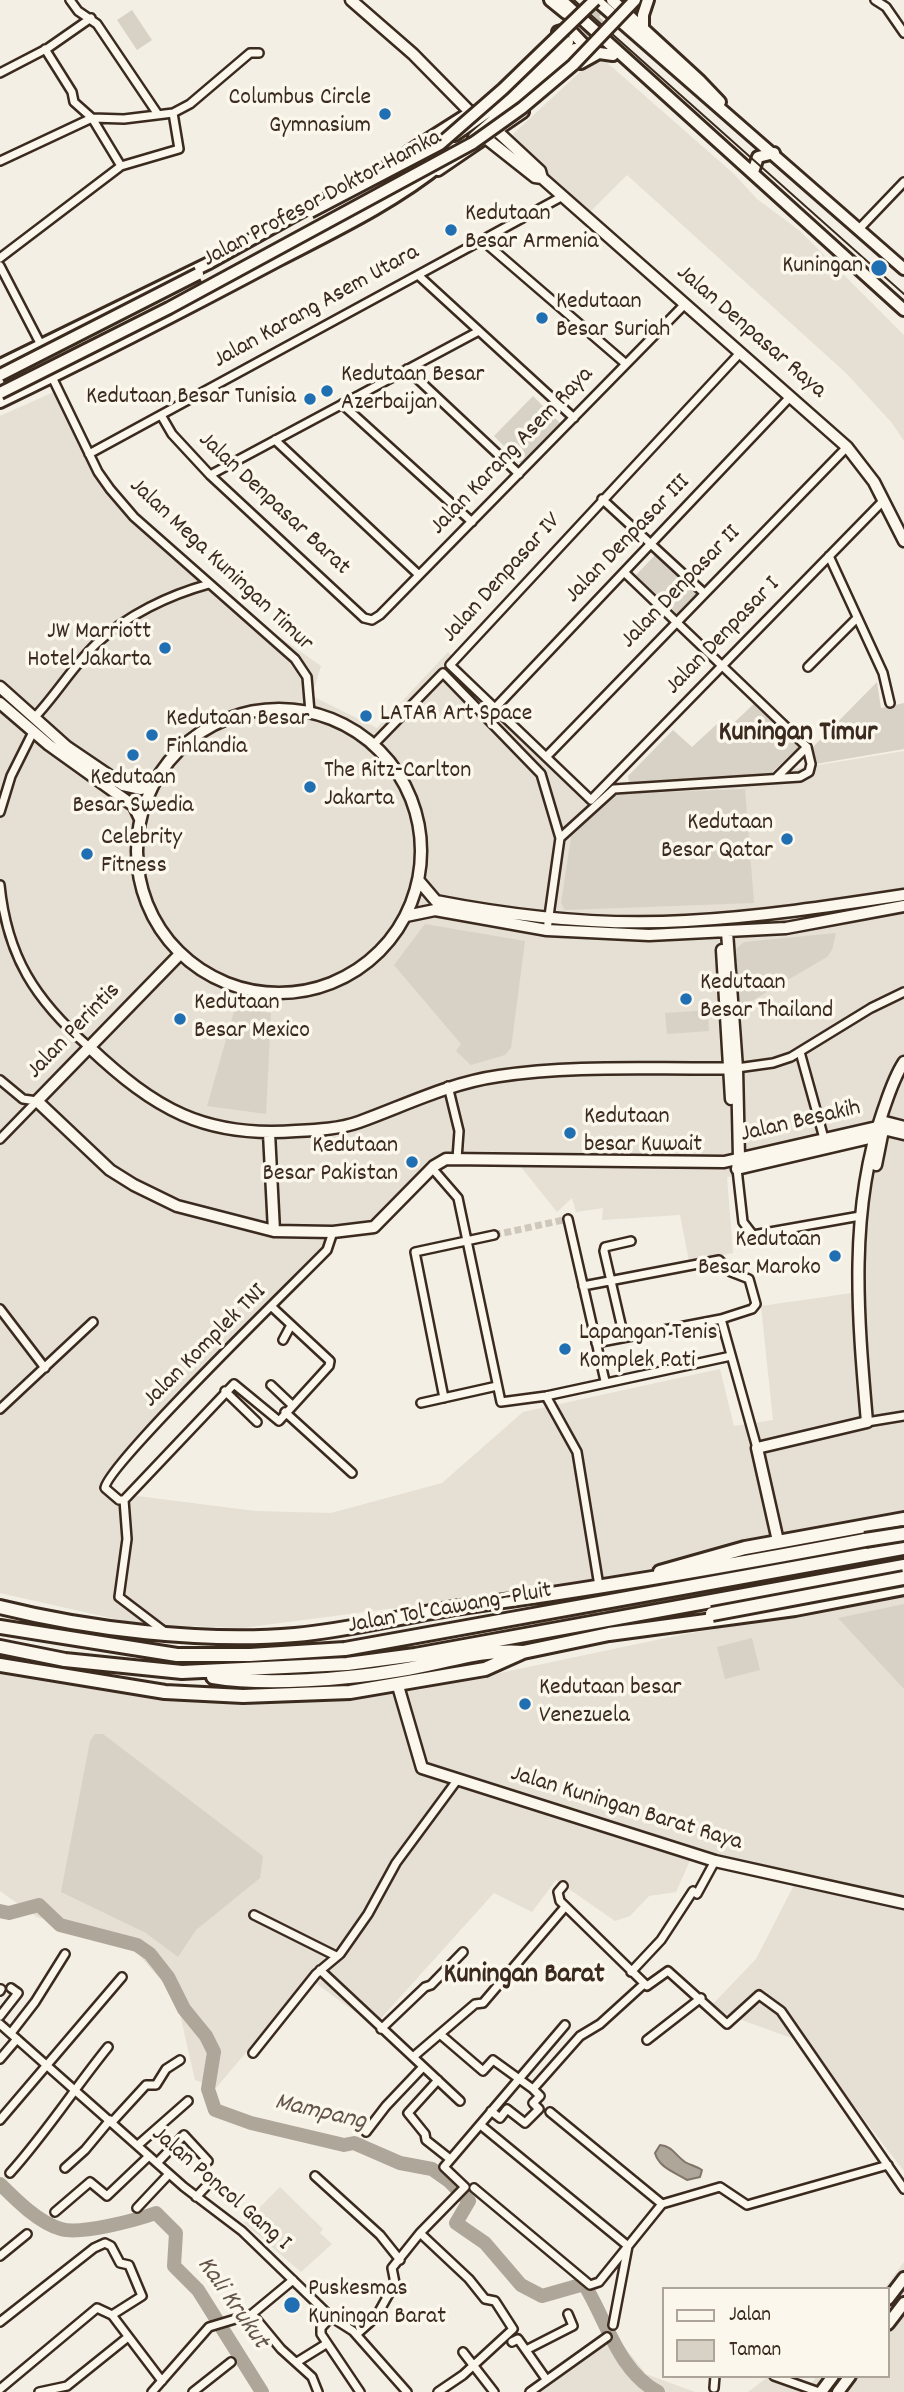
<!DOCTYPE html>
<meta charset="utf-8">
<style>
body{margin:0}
#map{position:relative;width:904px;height:2392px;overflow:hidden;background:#f3efe4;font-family:Dekko,sans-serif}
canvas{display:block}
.legend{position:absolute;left:662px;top:2287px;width:228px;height:91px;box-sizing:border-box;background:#fbf7ec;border:2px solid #aea59a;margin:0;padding:9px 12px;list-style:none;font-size:21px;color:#3b2a1e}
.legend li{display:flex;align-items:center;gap:14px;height:35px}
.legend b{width:35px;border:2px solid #aea59a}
</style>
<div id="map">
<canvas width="904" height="2392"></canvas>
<ul class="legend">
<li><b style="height:9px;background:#fbf7ec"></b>Jalan</li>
<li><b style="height:19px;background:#d8d1c6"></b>Taman</li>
</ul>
</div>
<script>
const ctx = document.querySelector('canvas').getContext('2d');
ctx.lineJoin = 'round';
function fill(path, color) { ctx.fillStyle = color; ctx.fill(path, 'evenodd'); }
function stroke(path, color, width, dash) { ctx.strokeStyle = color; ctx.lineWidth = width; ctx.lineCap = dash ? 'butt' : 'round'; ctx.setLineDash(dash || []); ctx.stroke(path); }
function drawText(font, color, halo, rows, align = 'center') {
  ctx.font = font + ' Dekko,sans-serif'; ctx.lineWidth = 7; ctx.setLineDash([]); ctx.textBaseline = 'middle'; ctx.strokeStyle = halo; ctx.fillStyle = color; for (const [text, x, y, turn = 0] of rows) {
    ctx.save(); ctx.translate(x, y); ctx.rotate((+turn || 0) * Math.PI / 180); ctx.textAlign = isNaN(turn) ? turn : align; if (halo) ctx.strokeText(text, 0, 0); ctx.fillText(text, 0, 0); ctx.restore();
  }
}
const built = new Path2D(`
 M594 59 604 60 734 174 757 199 800 231 904 335V441L892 423 846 373 627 175 587 215 511 136Z
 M54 392 92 472 126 516 198 580 321 666 312 696 377 728 448 652 587 803 904 751V1512L580 1584 242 1628 137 1624 0 1593V416ZM878 1124 858 1217 852 1293 761 1306 773 1420 734 1426 720 1369 523 1412 442 1483 331 1513 255 1511 98 1491 333 1238 374 1236 445 1165 521 1167 557 1212 572 1198 576 1212 603 1208 602 1220 680 1215 689 1261 733 1253 727 1177 748 1175 746 1159Z
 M904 1594V2171L805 2043 709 2008 756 1959 796 1881 696 1847 676 1892 649 1896 630 1916 615 1921 556 1880 532 1912 494 1893 374 2026 309 1978 216 2088 195 2080 176 1997 131 1946 37 1917 0 1891V1672L166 1697 419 1690 680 1635 860 1605Z
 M280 2187 323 2229 320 2233 332 2244 301 2272 244 2223Z
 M904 2262V2392H748L769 2376H788L809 2387 817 2376H888V2289H884Z
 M611 2330 646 2374 695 2392H523Z`);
const green = new Path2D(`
 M132 10 152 40 137 50 117 20Z
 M533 396 561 424 522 464 494 436Z
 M658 552 700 592 678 615 636 575Z
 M877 682 881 708 904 703V749L816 764 813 747Z
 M756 702 800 746 769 775 629 783 628 776 673 730 692 747 718 723 726 730Z
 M745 789 754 903 565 910 561 903 571 837 612 797 618 794Z
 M425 924 525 941 511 1048 505 1055 471 1065 456 1051 461 1044 394 965Z
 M836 933 832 950 827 957 738 1009 736 949 744 942Z
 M235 1008 271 1013 266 1114 207 1106Z
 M708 1010 709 1031 667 1034 665 1013Z
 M904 1604V1689L838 1618Z
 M752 1638 760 1670 725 1679 717 1647Z
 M95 1734H103L263 1856 260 1878 196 1930 178 1957 146 1933 61 1892 90 1741Z`);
const water = new Path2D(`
 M660 2145C672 2146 675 2155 685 2162 690 2165 696 2166 702 2170L700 2177 687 2180C675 2172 659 2168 655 2153Z`);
const river = new Path2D(`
 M0 1911 9 1913 39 1905 60 1925 137 1945 150 1954 168 1977 184 2009 206 2036 214 2052 208 2089 215 2110 251 2123 344 2145 354 2143 400 2163 432 2169 449 2181 469 2201 456 2223 485 2243 521 2285 542 2296 584 2284C606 2319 618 2371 658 2392
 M0 2184C16 2200 39 2223 61 2229 81 2235 136 2220 156 2213L176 2233 174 2266 198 2290 262 2392`);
const streetTunnel = new Path2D(`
 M494 1235 568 1219`);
const primaryTunnel = new Path2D(`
 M570 40 608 0
 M575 49 621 0`);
const street = new Path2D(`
 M70 0 78 11 97 24 157 113
 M875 0 886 7 904 33
 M45 49 72 92 74 102 92 118 121 166
 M0 73 48 48 91 18
 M0 161 92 118 124 119 173 113 190 104 250 53H259
 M859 229 904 182
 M482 240 626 364
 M0 258 121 166 179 149 173 113
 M0 266 41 345
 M418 275 574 418
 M740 353 450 665 591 800 884 500
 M407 369 519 474
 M52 377 98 472 110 489 134 517 295 659 307 677 310 712
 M342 404 472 522
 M161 415 172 434 210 475 364 618 372 620 380 615 685 304
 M275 440 419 575
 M89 454 563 196
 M210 475 479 331
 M602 499 704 593
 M829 556 883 673 890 703
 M624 572 807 747
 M808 667 857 618
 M495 708 790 397
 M34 718C56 695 73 666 96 644 127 615 169 595 209 584
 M374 744 443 673 541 774 560 838 547 930
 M546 757 847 447
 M777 777 807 747
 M0 812 11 776 33 732
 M560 838 614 789 800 777 809 772 811 764 807 747
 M0 885C7 956 35 1000 89 1047
 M800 1052 825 1142
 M737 1068 773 1063 791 1057 871 1008 904 992
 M0 1080 23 1099 37 1101
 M448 1086 459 1131 457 1159
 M0 1139 37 1101
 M432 1168 458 1198 501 1402 546 1396 731 1356
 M737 1169 743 1222 753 1235 860 1216
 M568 1219 605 1381
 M583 1286 719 1260 731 1272 749 1279 756 1304 752 1309 721 1319
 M0 1309 45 1368
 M624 1337 604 1251 605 1247 631 1241
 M283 1340 291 1325
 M596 1343 721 1319 757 1448
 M271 1385 292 1405
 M225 1391 257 1422
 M546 1396 577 1452 599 1586
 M444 1398 415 1252 494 1235
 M421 1403 497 1386
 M0 1409 93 1322
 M285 1412 352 1473
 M867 1422 904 1416
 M124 1500 234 1384 279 1421 329 1366 330 1361 272 1307
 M124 1500H119L105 1488C106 1466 298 1280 327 1250L333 1232
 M124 1500 127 1539 119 1597 165 1632
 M563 1886 558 1892 560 1901 647 1986 668 1971 727 2024 759 1995 781 2011 904 2189
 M254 1915 336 1956
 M320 1970 460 2101
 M631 1972 661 1940 693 1891 697 1894 715 1861
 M0 1991 1 1989
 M0 2016 18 1993 11 1988
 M0 2024 184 2187 242 2231 331 2317 353 2331 407 2392
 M381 2029 425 1987 431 1985 463 1952
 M11 2033 35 2002 65 1954
 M441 2035 483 2071 493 2060 533 2089 580 2036 600 2024 644 1984
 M647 2040 701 1998
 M253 2053 316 1974 340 1954 368 1914 396 1863 458 1779
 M413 2057 475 2004 483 2003 565 1907
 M0 2059 17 2039
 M438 2080 408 2113 425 2134 426 2140 450 2159
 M491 2111 500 2118 507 2109 525 2123 539 2109 533 2103 540 2096 533 2089
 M550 2112 662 2204
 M0 2120 122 1977
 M113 2121 146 2085H156L166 2069 180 2060
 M483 2127 628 2246 613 2325
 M366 2132 386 2106 423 2067
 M138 2145 188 2101
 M157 2163 184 2135 208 2161
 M65 2168 85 2150 110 2120
 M10 2173C46 2133 74 2089 108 2047
 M315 2176 380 2235 400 2260
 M474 2188 590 2285 599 2282 662 2204
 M196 2197 213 2179
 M662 2204 720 2187 747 2205 888 2165
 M137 2208 169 2174
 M55 2212 90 2182 107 2196 149 2156
 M420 2233 469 2279 485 2299 495 2301 513 2329 463 2375 438 2392
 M0 2256 27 2234
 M252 2314 281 2349 312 2377 318 2392
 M331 2317 321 2328V2334L360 2392
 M0 2322 94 2248 105 2243 111 2246 120 2263 129 2265 142 2296 112 2315
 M357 2334 376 2317 395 2283 392 2268 420 2233 465 2187 444 2167 565 2025
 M512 2342 518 2339 546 2379
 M526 2350 573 2326 568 2314
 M463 2352 494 2392
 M297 2362 326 2344
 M774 2376 819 2392
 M714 2388 715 2376
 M0 2389 97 2308 112 2315 162 2381
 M39 2392 67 2386 128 2337
 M152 2392 209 2327 252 2314 293 2280
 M193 2392 231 2362
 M530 2392 607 2337`);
const secondary = new Path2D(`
 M351 0 413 54 471 113
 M498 132 540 171 542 178
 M487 139 535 177 542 178 847 447 874 482 904 541
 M0 687 67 747 123 785 141 789 153 786
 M0 703 49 745 134 806 140 819
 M137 851a142 142 0 1 1 284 0a142 142 0 1 1-284 0Z
 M419 881 436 901C518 917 603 926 686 921 760 917 832 906 904 895
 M406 916 435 910 547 930 649 935 786 928 904 906
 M727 932 737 1068 739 1158 737 1169
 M722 950 731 1099
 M180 954 37 1101 110 1170 134 1185 177 1206 274 1231 333 1232 374 1227 434 1166 446 1159 724 1162 877 1127
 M89 1047C155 1109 204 1138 296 1131 318 1130 339 1129 359 1122 406 1105 449 1083 499 1076 577 1064 659 1070 737 1068
 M885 1122 904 1127
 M883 1129 904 1134
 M269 1133 274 1231
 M876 1165 884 1125
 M737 1169 874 1137
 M778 1541 757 1448 867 1422C858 1319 848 1211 883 1111 889 1094 894 1077 904 1062
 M398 1686 422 1768 715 1861 904 1903`);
const primary = new Path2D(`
 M550 0 566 13
 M561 0 904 310
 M596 0 904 269
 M612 0 700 81 720 102
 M643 28V15L648 0
 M558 32 569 29 586 47 584 57
 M581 63 599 53 613 55
 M455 135 492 109 568 42
 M474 137 575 49
 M408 152 471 112
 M438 170 523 112
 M753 172 758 157 774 153
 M329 196 418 151
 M0 365 209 263 315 204
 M0 402C94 357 187 309 279 260 335 231 394 203 443 163
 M888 2299 904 2278
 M888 2324 904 2303
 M821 2392 833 2376
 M838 2392 850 2376`);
const highway = new Path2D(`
 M660 1572 745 1548 904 1519
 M0 1607C88 1629 204 1643 295 1635 353 1630 410 1614 468 1606 601 1588 733 1565 865 1540
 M0 1627 177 1655H250L345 1649 904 1548
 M0 1647 65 1660 182 1672 347 1664 415 1655 904 1566
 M0 1665 165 1692 243 1696 350 1692 485 1669 523 1652 609 1634 795 1609 904 1588
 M213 1677C266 1686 349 1679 401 1670 441 1664 483 1648 523 1652`);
const tram = new Path2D(`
 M574 0 904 294`);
const primaryBridge = new Path2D(`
 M310 212 440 144 503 89 595 0
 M0 375 198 274
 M0 393 169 308 473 143 522 108 573 65 635 0`);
const highwayBridge = new Path2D(`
 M865 1540 904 1534
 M712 1614 904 1578`);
const markers = [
 [385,114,7,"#1f6fb2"],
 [451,230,7,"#1f6fb2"],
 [879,268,9,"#1f6fb2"],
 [542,318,7,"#1f6fb2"],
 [327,391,7,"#1f6fb2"],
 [310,399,7,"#1f6fb2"],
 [165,648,7,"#1f6fb2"],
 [366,716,7,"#1f6fb2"],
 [152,735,7,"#1f6fb2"],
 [133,755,7,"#1f6fb2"],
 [310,787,7,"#1f6fb2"],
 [787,839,7,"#1f6fb2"],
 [87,854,7,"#1f6fb2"],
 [686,999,7,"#1f6fb2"],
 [180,1019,7,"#1f6fb2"],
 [570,1133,7,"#1f6fb2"],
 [412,1162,7,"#1f6fb2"],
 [835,1256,7,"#1f6fb2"],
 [565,1349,7,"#1f6fb2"],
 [525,1704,7,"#1f6fb2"],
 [292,2305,9,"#1f6fb2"]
];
const poiNames = [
 ["Columbus Circle",371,100,"right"],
 ["Gymnasium",371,128,"right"],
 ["Kedutaan",465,216],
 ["Besar Armenia",465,244],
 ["Kuningan",863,268,"right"],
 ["Kedutaan",556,304],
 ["Besar Suriah",556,332],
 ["Kedutaan Besar",341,377],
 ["Azerbaijan",341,405],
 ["Kedutaan Besar Tunisia",296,399,"right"],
 ["JW Marriott",151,634,"right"],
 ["Hotel Jakarta",151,662,"right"],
 ["LATAR Art Space",380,716],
 ["Kedutaan Besar",166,721],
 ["Finlandia",166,749],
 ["The Ritz-Carlton",324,773],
 ["Jakarta",324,801],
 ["Kedutaan",133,780,"center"],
 ["Besar Swedia",133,808,"center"],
 ["Kedutaan",773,825,"right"],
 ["Besar Qatar",773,853,"right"],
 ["Celebrity",101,840],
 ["Fitness",101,868],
 ["Kedutaan",700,985],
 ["Besar Thailand",700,1013],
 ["Kedutaan",194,1005],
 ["Besar Mexico",194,1033],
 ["Kedutaan",584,1119],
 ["besar Kuwait",584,1147],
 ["Kedutaan",398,1148,"right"],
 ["Besar Pakistan",398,1176,"right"],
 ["Kedutaan",821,1242,"right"],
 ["Besar Maroko",821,1270,"right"],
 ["Lapangan Tenis",579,1335],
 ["Komplek Pati",579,1363],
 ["Kedutaan besar",539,1690],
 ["Venezuela",539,1718],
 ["Puskesmas",308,2291],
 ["Kuningan Barat",308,2319]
];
const streetNames = [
 ["Jalan Profesor Doktor Hamka",323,200,-28],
 ["Jalan Karang Asem Utara",317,308,-29],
 ["Jalan Denpasar Raya",750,333,41],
 ["Jalan Karang Asem Raya",513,452,-46],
 ["Jalan Denpasar Barat",273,505,43],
 ["Jalan Denpasar III",629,540,-46],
 ["Jalan Mega Kuningan Timur",220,566,43],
 ["Jalan Denpasar IV",503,579,-48],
 ["Jalan Denpasar II",682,588,-46],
 ["Jalan Denpasar I",724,637,-46],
 ["Jalan Perintis",75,1032,-46],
 ["Jalan Besakih",801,1123,-13],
 ["Jalan Komplek TNI",206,1347,-45],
 ["Jalan Tol Cawang–Pluit",450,1610,-10],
 ["Jalan Kuningan Barat Raya",626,1810,17],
 ["Jalan Poncol Gang I",220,2190,41]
];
const waterNames = [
 ["Mampang",320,2114,13],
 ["Kali Krukut",231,2304,55]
];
const quarterNames = [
 ["Kuningan Timur",798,735],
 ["Kuningan Barat",524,1977]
];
fill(built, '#e5dfd4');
fill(green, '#d8d1c6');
fill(water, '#afa69a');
stroke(water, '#817468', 2);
stroke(river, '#afa69a', 14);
stroke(streetTunnel, '#cec8bc', 7, [7, 3.5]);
stroke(primaryTunnel, '#cec8bc', 10, [10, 5]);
stroke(street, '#3b2a1e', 12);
stroke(secondary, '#3b2a1e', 15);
stroke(primary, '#3b2a1e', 16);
stroke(highway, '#3b2a1e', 18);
stroke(street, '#fbf7ec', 7);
stroke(secondary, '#fbf7ec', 10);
stroke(primary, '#fbf7ec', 10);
stroke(highway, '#fbf7ec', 12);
stroke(tram, '#3b2a1e', 2);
stroke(primaryBridge, '#3b2a1e', 16, []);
stroke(highwayBridge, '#3b2a1e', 18, []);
stroke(primaryBridge, '#fbf7ec', 10);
stroke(highwayBridge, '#fbf7ec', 12);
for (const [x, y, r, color] of markers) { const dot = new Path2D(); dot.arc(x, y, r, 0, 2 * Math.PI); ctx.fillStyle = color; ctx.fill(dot); stroke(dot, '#fbf7ec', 2.5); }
drawText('24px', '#3b2a1e', '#fbf7ec', poiNames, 'left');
drawText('24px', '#3b2a1e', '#fbf7ec', streetNames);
drawText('italic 26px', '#645549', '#fbf7ec', waterNames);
drawText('bold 28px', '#3b2a1e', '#fbf7ec', quarterNames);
</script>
